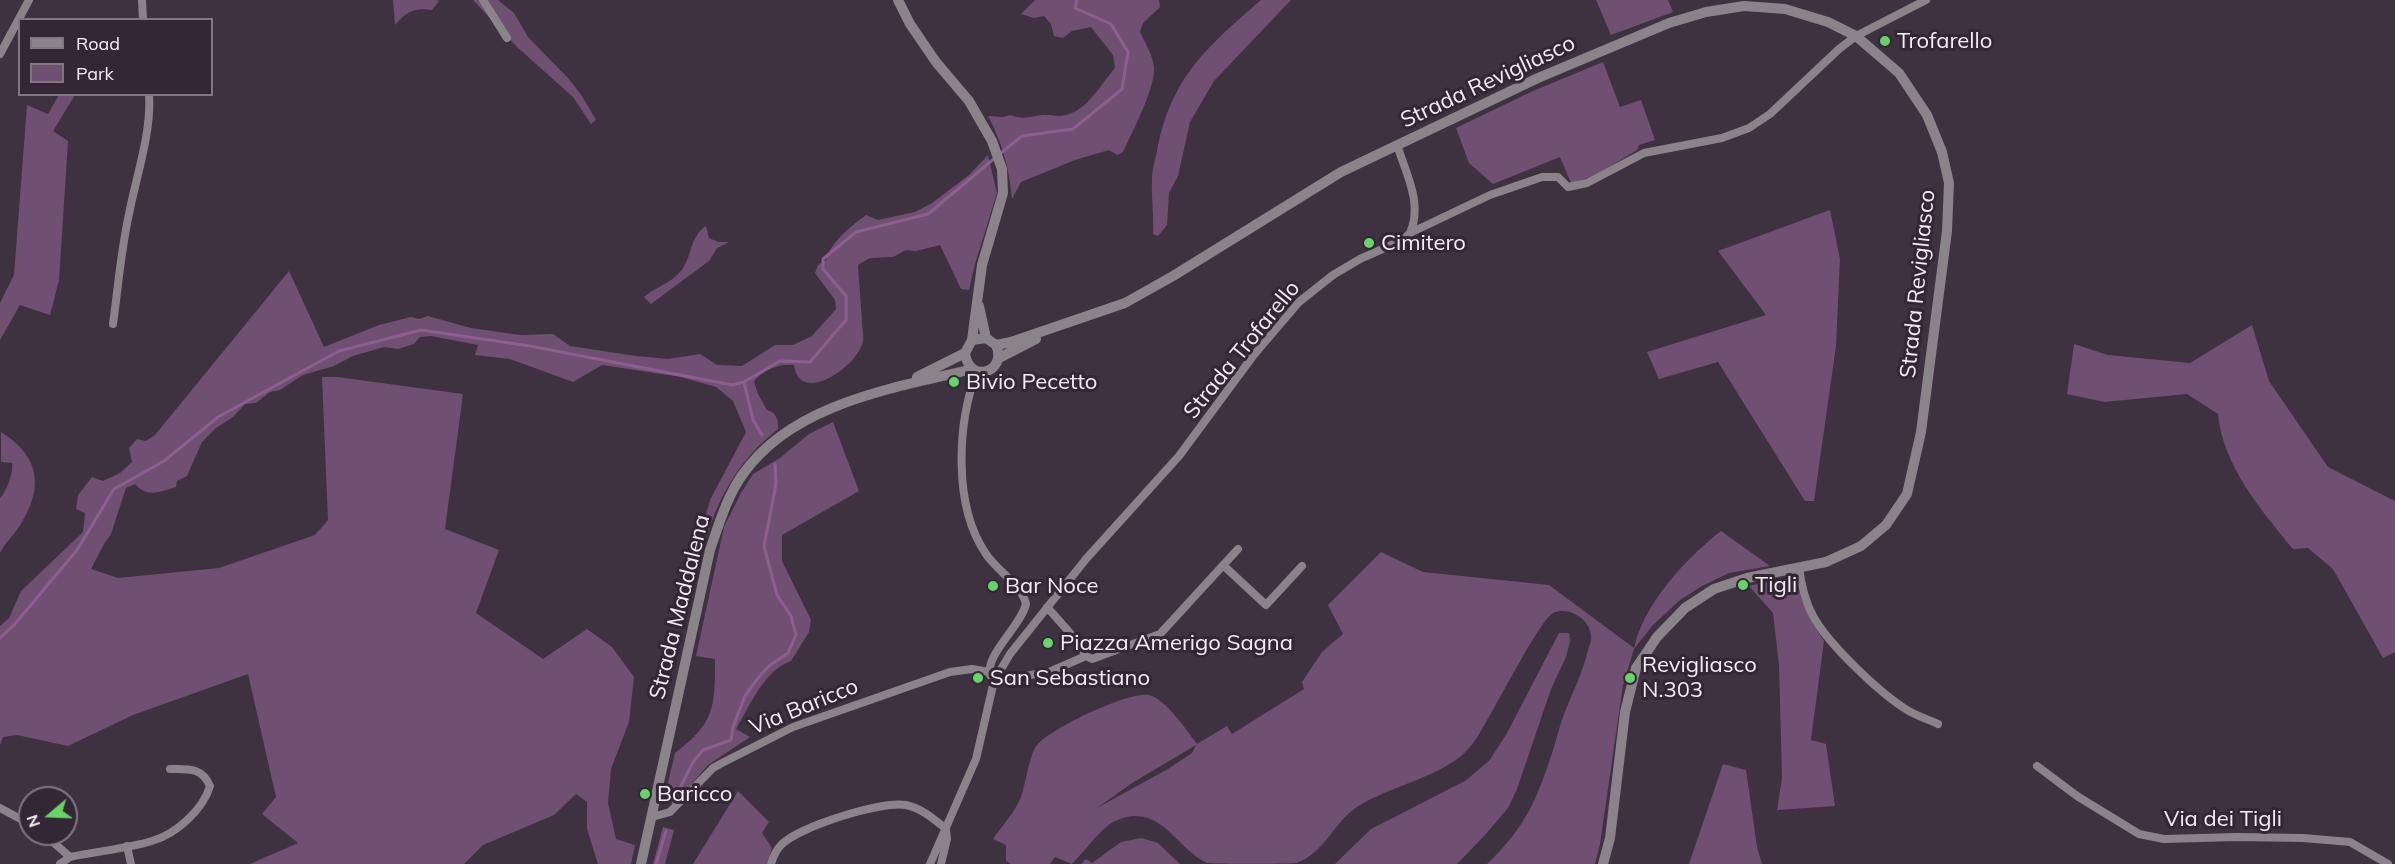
<!DOCTYPE html>
<style>
body{margin:0}
#map{position:relative;width:2395px;height:864px;overflow:hidden;background:#3e3140;font-family:Mulish,sans-serif}
canvas{display:block}
.legend{position:absolute;left:18px;top:18px;width:195px;height:78px;box-sizing:border-box;background:#342735;border:2px solid #817682;margin:0;padding:8px 10px;list-style:none;font-size:18px;color:#f4ecf5}
.legend li{display:flex;align-items:center;gap:12px;height:30px}
.legend b{width:30px;border:2px solid #817682}
.north{position:absolute;left:18px;top:786px;width:60px;height:60px;box-sizing:border-box;background:#342735;border:2px solid #817682;border-radius:50%;rotate:251deg;font-size:16px;font-weight:700;line-height:24px;text-align:center;color:#f4ecf5}
.north::after{content:'';display:block;margin:auto;width:21px;height:27px;background:#66d466;clip-path:polygon(50% 0,100% 100%,50% 72%,0 100%)}
</style>
<div id="map">
<canvas width="2395" height="864"></canvas>
<ul class="legend">
<li><b style="height:8px;background:#8a838a"></b>Road</li>
<li><b style="height:16px;background:#6f5072"></b>Park</li>
</ul>
<div class="north">N</div>
</div>
<script>
const ctx = document.querySelector('canvas').getContext('2d');
ctx.lineJoin = 'round';
function fill(path, color) { ctx.fillStyle = color; ctx.fill(path, 'evenodd'); }
function stroke(path, color, width, dash) { ctx.strokeStyle = color; ctx.lineWidth = width; ctx.lineCap = dash ? 'butt' : 'round'; ctx.setLineDash(dash || []); ctx.stroke(path); }
function drawText(font, color, halo, rows, align = 'center') {
  ctx.font = font + ' Mulish,sans-serif'; ctx.lineWidth = 6; ctx.setLineDash([]); ctx.textBaseline = 'middle'; ctx.strokeStyle = halo; ctx.fillStyle = color; for (const [text, x, y, turn = 0] of rows) {
    ctx.save(); ctx.translate(x, y); ctx.rotate((+turn || 0) * Math.PI / 180); ctx.textAlign = isNaN(turn) ? turn : align; if (halo) ctx.strokeText(text, 0, 0); ctx.fillText(text, 0, 0); ctx.restore();
  }
}
const green = new Path2D(`
 M393 0H437L439 1 432 10C414 7 406 12 395 25Z
 M473 0H498L514 13 528 37 568 78 582 96 596 120 591 124 573 97 517 47Z
 M1035 0H1159L1160 7 1143 23 1140 32C1145 43 1153 55 1154 68 1155 89 1132 132 1123 152L1117 155 1109 150 1075 160 1021 182 1012 199C1009 167 1003 145 988 116L1003 117 1010 115C1022 120 1029 117 1041 115 1048 114 1054 116 1060 116 1086 114 1099 86 1115 68L1113 55 1091 27 1072 31 1063 38 1054 36 1051 24 1044 16 1034 18 1021 14Z
 M1261 0H1291L1214 81 1190 122 1178 176 1169 193 1167 225 1158 236 1153 234C1154 215 1151 197 1152 179 1152 170 1155 160 1157 151 1171 77 1207 47 1261 0Z
 M1596 0H1668L1673 12 1611 35Z
 M1603 62 1620 107 1641 100 1655 140 1639 145 1637 150C1615 163 1596 177 1571 183L1560 157 1493 184 1469 163 1456 128 1533 91Z
 M59 95H75L53 131 68 141 59 280 50 315 20 305 0 340V303L14 275 27 105 48 114Z
 M988 155 997 193 975 264 969 290 961 289 940 245 916 251 906 250 893 257 870 258 858 265C859 284 861 303 862 322 862 327 864 335 863 341 859 366 799 407 794 365 780 363 761 370 754 382L758 394 767 410C777 413 778 419 778 429 735 463 715 503 701 556L696 551 710 500 746 432 733 401 716 387 681 377 602 365 573 382 510 359 475 355 478 345 431 336 420 337 414 344 398 349 384 347 353 356 334 366 303 375 280 390 270 392 256 403 245 404 233 417 216 428 202 442 187 476 177 481 176 487C160 492 147 498 135 484L126 488 111 534 104 544 91 569 118 578 219 568 315 535 328 520 322 377H337L463 394 445 529 499 550 476 613 543 659 587 629 612 647 634 677 629 722 611 769 608 803 616 839 635 845 631 864H598L587 829V802L576 794 554 815 483 845 464 864H250L298 843 262 814 276 797 248 674 133 715 68 746 17 735 3 737 0 745V626L9 618 21 591 83 532 85 513 76 509 78 495 92 477 103 481 120 473 132 462 129 448 137 439 146 441 155 435 289 271 324 347 379 325 411 317 419 319 428 316 471 328 520 335 553 334 570 346 636 356 668 359 700 354 717 365 742 366 775 345H793L812 336 836 309 835 300 815 273 818 265 826 260C830 243 851 226 866 215L878 220 915 212 932 203 969 175Z
 M1830 210 1840 259 1836 346 1814 501H1805L1718 362 1659 379 1647 352 1766 315 1718 251Z
 M706 226 709 238 718 242H729L717 248 709 261 651 304 644 297C657 286 673 283 683 268 693 252 690 237 706 226Z
 M2252 325 2269 381 2328 467 2395 501V652L2383 658 2333 569 2308 548 2293 549C2261 510 2223 466 2218 414L2187 394 2104 402 2067 394 2074 344 2108 355 2190 363Z
 M833 422 859 491 782 535V561L811 620 809 632 791 661C764 670 750 706 736 729L750 737 708 765 680 797 672 796 666 791 675 753C715 723 715 707 715 659L696 656 724 527 741 493 753 474 780 458 809 434Z
 M1 432C41 457 44 488 19 527 13 536 5 543 0 553V498C6 493 14 471 12 463L1 462Z
 M1721 531 1770 566 1729 573 1702 586 1680 600 1653 625 1634 649 1623 685 1600 844 1595 864H1487C1526 827 1538 797 1554 747 1558 734 1561 720 1567 707 1575 687 1583 671 1588 650 1589 646 1592 640 1591 636 1590 619 1569 606 1553 613 1542 618 1503 693 1494 708 1486 721 1479 737 1469 748 1446 776 1389 786 1357 807 1334 822 1324 854 1296 863 1288 864 1213 864 1207 863 1174 847 1160 801 1115 821 1102 827 1084 852 1072 864L1055 857 1050 864H1011L1006 861V845L993 839C1002 826 1015 812 1021 797 1026 783 1029 755 1037 745 1051 728 1129 691 1149 695 1166 699 1187 731 1197 744L1227 726 1232 734 1304 689 1302 682 1322 652 1343 634 1328 605 1381 552 1423 572 1549 585 1634 648C1643 605 1686 558 1721 531ZM1196 745 1192 753 1168 769 1097 808 1132 783Z
 M1782 578 1796 585 1811 621 1824 641 1811 740 1826 744 1835 806 1777 810 1782 778 1779 664 1773 613 1749 586Z
 M1559 633H1569L1570 641 1566 657 1551 689 1517 789 1508 808 1485 835 1457 864H1335L1371 829 1465 781 1489 761 1506 735Z
 M1723 764 1746 770 1757 847 1762 864H1689Z
 M738 791 769 822 762 833 772 848 767 864H693Z
 M663 827 674 830 665 864H653Z
 M1141 838 1158 843 1180 864H1081L1086 859 1092 863 1121 842Z`);
const stream = new Path2D(`
 M1001 153 1022 136 1073 129 1122 89 1128 52 1111 24 1075 8 1077 0
 M744 382 753 420 762 435
 M0 638 14 625 77 550 114 489 164 461 218 417 339 351 421 330 530 346 732 385 744 382 780 361 810 362 846 320V296L823 269V259L856 232 928 214 996 157
 M673 802 693 762 703 750 731 740 733 727 745 696 758 678 769 666 788 653 796 635 791 616 777 595 764 546 776 484 775 464
 M656 864 666 831`);
const minor = new Path2D(`
 M142 0 143 20
 M483 0 507 38
 M0 54 29 0
 M1397 145C1406 173 1423 204 1410 233
 M113 324C118 288 121 250 129 214 136 177 152 131 149 94
 M977 371C957 424 953 506 986 554 997 571 1022 585 1026 604 1021 626 985 655 990 675
 M1223 565 1266 605 1302 566
 M1799 567C1801 584 1805 601 1813 616 1828 644 1878 691 1904 708 1914 715 1927 719 1938 724
 M1086 656 1092 659 1160 634 1238 549
 M994 681 1049 672 1086 656 1077 641 1047 607
 M2037 766 2077 796 2139 834 2164 839 2237 837 2303 838 2350 842 2388 864
 M0 808 30 824
 M652 817 670 812 713 768 722 763 793 727 950 672 972 669 989 672
 M44 834 70 857
 M127 846 131 864
 M60 864 70 857C97 851 126 849 152 841 176 834 203 810 210 786 202 767 188 769 170 769
 M771 864C773 857 777 849 782 844 801 826 881 801 906 805 921 808 934 819 946 829
 M930 864 976 759 994 681 1010 654 1086 559 1179 456 1253 356 1299 302 1333 275 1360 259 1403 240 1410 233 1490 195 1542 177H1558L1568 187 1587 183 1644 153 1722 138 1749 128 1770 114 1839 49 1856 36 1926 0
 M941 864 947 839 946 829`);
const tertiary = new Path2D(`
 M898 0 910 24 936 62 969 101 992 141 1002 169 1003 193 982 265 972 340 965 353C969 385 1008 372 996 345L986 338 972 340
 M979 306 986 338
 M996 345 1011 342 1125 303 1173 276 1341 172 1538 78 1669 23 1706 12 1744 6 1785 9 1828 22 1856 36 1899 73 1927 115 1942 152 1949 183 1947 231 1921 432 1907 494 1886 525 1861 546 1826 562 1747 578 1714 589 1685 608 1657 637 1636 668 1625 712 1610 838 1603 864
 M999 358 1036 339
 M917 377 965 353
 M641 864 710 550C719 524 727 496 743 474 793 403 894 388 973 369`);
const markers = [
 [1885,41,6,"#66d466"],
 [1369,243,6,"#66d466"],
 [954,382,6,"#66d466"],
 [1743,585,6,"#66d466"],
 [993,586,6,"#66d466"],
 [1048,643,6,"#66d466"],
 [978,678,6,"#66d466"],
 [1630,678,6,"#66d466"],
 [645,794,6,"#66d466"]
];
const poiNames = [
 ["Trofarello",1897,41],
 ["Cimitero",1381,243],
 ["Bivio Pecetto",966,382],
 ["Tigli",1755,585],
 ["Bar Noce",1005,586],
 ["Piazza Amerigo Sagna",1060,643],
 ["Revigliasco",1642,665],
 ["N.303",1642,690],
 ["San Sebastiano",990,678],
 ["Baricco",657,794]
];
const streetNames = [
 ["Strada Revigliasco",1488,82,-25],
 ["Strada Revigliasco",1918,284,-84],
 ["Strada Trofarello",1242,350,-51],
 ["Strada Maddalena",680,607,-76],
 ["Via Baricco",804,707,-22],
 ["Via dei Tigli",2223,819]
];
fill(green, '#6f5072');
stroke(stream, '#8d5e91', 3);
stroke(minor, '#8a838a', 8);
stroke(tertiary, '#8a838a', 10);
for (const [x, y, r, color] of markers) { const dot = new Path2D(); dot.arc(x, y, r, 0, 2 * Math.PI); ctx.fillStyle = color; ctx.fill(dot); stroke(dot, '#342735', 2); }
drawText('22px', '#f4ecf5', '#342735', poiNames, 'left');
drawText('22px', '#f4ecf5', '#342735', streetNames);
</script>
